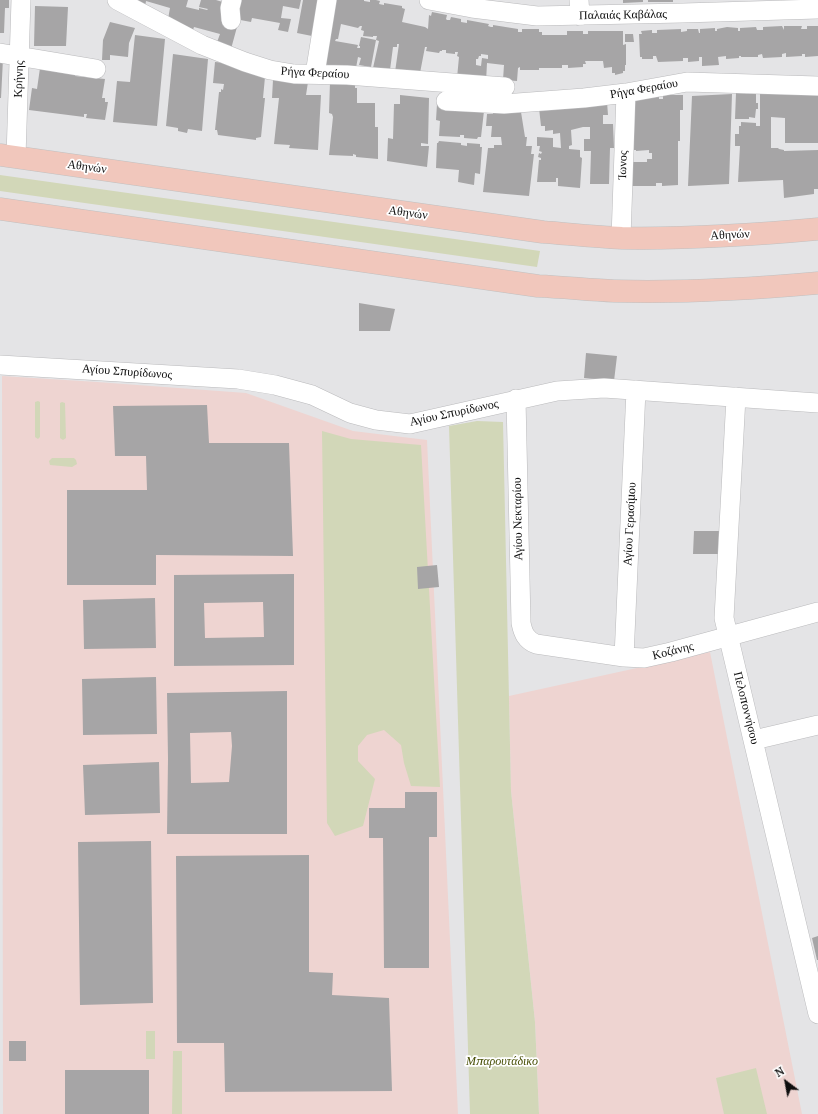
<!DOCTYPE html>
<meta charset="utf-8">
<style>
body{margin:0}
#map{position:relative;width:818px;height:1114px;overflow:hidden;background:#e4e4e6;font-family:"PT Serif",serif}
canvas{display:block}
.north{position:absolute;left:766px;top:1062px;width:40px;height:40px;-webkit-text-stroke:3px #fff;paint-order:stroke;rotate:328deg;font-size:11px;font-weight:700;line-height:16px;text-align:center;color:#0e0e0e}
.north::after{content:'';display:block;margin:auto;width:14px;height:18px;background:#0e0e0e;clip-path:polygon(50% 0,100% 100%,50% 72%,0 100%)}
</style>
<div id="map">
<canvas width="818" height="1114"></canvas>
<div class="north">N</div>
</div>
<script>
const ctx = document.querySelector('canvas').getContext('2d');
ctx.lineJoin = 'round';
function fill(path, color) { ctx.fillStyle = color; ctx.fill(path, 'evenodd'); }
function stroke(path, color, width, dash) { ctx.strokeStyle = color; ctx.lineWidth = width; ctx.lineCap = dash ? 'butt' : 'round'; ctx.setLineDash(dash || []); ctx.stroke(path); }
function drawText(font, color, halo, rows, align = 'center') {
  ctx.font = font + ' "PT Serif",serif'; ctx.lineWidth = 3.5; ctx.setLineDash([]); ctx.textBaseline = 'middle'; ctx.strokeStyle = halo; ctx.fillStyle = color; for (const [text, x, y, turn = 0] of rows) {
    ctx.save(); ctx.translate(x, y); ctx.rotate((+turn || 0) * Math.PI / 180); ctx.textAlign = isNaN(turn) ? turn : align; if (halo) ctx.strokeText(text, 0, 0); ctx.fillText(text, 0, 0); ctx.restore();
  }
}
const education = new Path2D(`
 M2 376 97 382 246 393 353 431 427 440 458 1114H3Z
 M710 652 802 1114H539L535 1022 511 791 509 696Z`);
const green = new Path2D(`
 M0 175 540 251 537 267 0 191Z
 M38 401 40 402V437L38 439 35 437V402Z
 M62 402 65 403 66 438 63 440 60 438V403Z
 M477 421 503 422 511 791 535 1022 539 1114H470L449 426Z
 M322 431 351 439 421 445 440 787 411 786 404 763 401 745 384 730 367 735 358 746V761L375 779 363 826 335 836 327 823Z
 M52 458H74L76 460 77 464 72 467 50 465 49 461Z
 M146 1031H155V1059H146Z
 M173 1051H182V1114H172Z
 M756 1068 767 1114H724L716 1078Z`);
const building = new Path2D(`
 M0 0H9V8H5L4 33H0Z
 M136 0H188L186 7 199 10V8L207 10 208 9 199 7 201 0H216L226 3 222 24 237 27 231 49 216 45 220 34 194 27 192 33 168 19 170 8 146 1 145 7Z
 M238 0H301L299 9 283 6 281 18 291 19 288 32 278 30 280 23 252 18 251 22 235 19Z
 M303 0H324L317 37 297 33Z
 M331 0H364V1L370 2V0H376L380 1 379 4 384 5V3L402 6V8L405 9 402 22 425 27 428 29 429 15 431 16 432 12 447 15 446 19 447 20H450L451 17 461 19V22L467 23V20L489 24 488 26 491 27H493V25L518 29V32H522V29H539V32H542V35H567V31H583V34H588V31H623V45L626 44V65H625V71H623V73L615 75V73H612V67L604 68 603 61H585L586 64H583V67L568 68V65H562V68H539V70H520V67L518 68 517 81 503 80 504 65 487 63 486 82 457 78 459 57 457 56 458 52H455V54L446 53V50H442V51H440L439 53 426 51 427 47H425L420 73 395 72 399 44H397V47H393L390 70 373 68 379 41 376 40 371 67 359 65 361 58 358 57 356 68 319 64ZM341 24 358 28 360 26H362L361 30 364 31 363 36 373 37V36H377L376 40 361 37 359 46H360V48H357L358 45 335 41 336 39H338ZM481 54 488 55V59L482 58 481 66 476 65V59H478L479 56H481Z
 M623 0H643V2L623 3Z
 M648 0H673V2H648Z
 M35 6 68 7 66 46H34Z
 M110 22 135 28 129 43 128 57 110 55V60H102L103 40Z
 M782 26 784 30V26H802L801 29H807V26H818V56L805 57V54H802V56L786 57V53L782 54V57L763 58 762 54 758 55V57H741V56H739V58L726 59V56L718 57 719 65 702 66V57H699V61L688 62V58H683V61L658 62 656 56H653V59H642V57H640L639 34H642L641 31 652 30V33H657V30L681 29V32L687 31V29H698L699 33H700V29L715 28V31H717V29L727 27 738 28V31H740V28L756 27 757 30H763V27Z
 M625 34H633L634 42H625Z
 M135 35 165 39 157 126 113 122 117 81 130 82Z
 M173 54 208 59 202 131 188 129 187 133 178 131V128L166 126Z
 M0 58 3 59 1 98H0Z
 M215 62 226 63 265 77 263 98H265L261 137 256 138V140L218 135 217 130H215L219 92H221V89L223 90 224 84 213 83Z
 M40 68 76 73 75 76 105 79 102 98H105V102H108L105 120 86 118 87 114H84V117L29 110 32 88 37 89Z
 M273 80 308 82 306 95H321L318 150 289 148 290 145 274 144 279 98H272Z
 M330 82 355 83V88H357V103H375V127H378V159L356 157V155L353 154V156L329 155 333 117 332 114 329 113Z
 M818 91V143H785V118L771 117V148H778L779 149 784 150V151L818 150V189H814V194L784 198 783 180 738 182 740 146H735V134H739V126H741V122L756 123V126H760V94Z
 M736 93 756 94V103H758V109H756L755 118 749 117V119H735Z
 M732 94 729 184 688 186 692 96Z
 M400 95 429 98 428 144 421 143V146H429L427 167 387 161 388 138 393 139 394 104H400Z
 M663 95H683V110H680V141H678V185L662 186V183H656V186H631V162H647V159H652V153H649V150L636 151V150H632V96H659V99H663Z
 M607 102 608 115H603V124H613L614 148H610L609 184H590L591 151H584V139H590V127H583L571 130 572 145 569 146V149L580 150V157L582 158 580 188 558 186V178H556V182H537L539 160H541V158L538 157 539 153 541 154 542 152 539 151 540 146H537V137L553 138V147L561 148 560 133 553 134V130L545 131V126H541L539 108Z
 M437 104 451 105 484 111 481 137H478L477 139 464 138V135H460V137L439 136 440 121 436 120Z
 M493 112H521L525 137H527L526 146H532L531 154H534L529 196 483 192 488 148H494V145H502L501 137H491L492 126H486L487 114H493Z
 M439 141 461 143V145L467 146V143L480 144V147H482L480 174 475 173 474 185 458 182 459 170 436 168 437 143H438Z
 M359 303 395 309 390 331H359Z
 M586 353 617 356 614 381 584 378Z
 M207 405 209 443H289L293 556 156 555V585H67V490H147L146 456H115L113 406Z
 M694 531H719L718 554H693Z
 M437 565 439 587 418 589 417 567Z
 M294 574V665L174 666V575ZM263 602 264 637 205 638 204 603Z
 M155 598 156 648 84 649 83 600Z
 M156 677 157 734 83 735 82 679Z
 M287 691V834H167L168 759 167 693ZM231 732 232 746 229 782 191 783 190 733Z
 M159 762 160 813 85 815 83 765Z
 M405 792H437V837H429V968H384L383 838H369V808H405Z
 M151 841 153 1003 80 1005 78 842Z
 M309 855V972L333 973 332 995 389 998 392 1091 225 1092 224 1043H177L176 856Z
 M818 936V960H817L812 938Z
 M9 1041H26V1061H9Z
 M65 1070H149V1114H65Z`);
const minor = new Path2D(`
 M117 0 202 45 245 62 270 70 294 74 347 75 505 87
 M429 0 472 8 537 16 683 13 818 9
 M579 0 580 16
 M231 20 230 8 232 0
 M0 53 96 69
 M315 74 327 0
 M446 101 504 104 584 98 626 93 687 82 818 86
 M16 157 21 0
 M621 238 626 93
 M0 365 238 379 275 385 312 395 350 413 376 420 410 424 557 391 604 388 818 403
 M736 397 724 618 818 1014
 M516 399 521 623C523 633 526 640 536 644L624 657 644 658 671 652 818 612
 M624 657 636 390
 M754 740 818 725`);
const highway = new Path2D(`
 M0 155 543 232C569 234 596 237 622 238 688 239 753 235 818 229
 M0 209 538 286C564 287 589 290 614 291 682 293 750 289 818 283`);
const streetNames = [
 ["Παλαιάς Καβάλας",623,15,-1],
 ["Ρήγα Φεραίου",315,73,3],
 ["Κρήνης",19,79,-88],
 ["Ρήγα Φεραίου",644,89,-10],
 ["Ίωνος",623,165,-88],
 ["Αθηνών",87,167,8],
 ["Αθηνών",408,213,8],
 ["Αθηνών",730,235,-3],
 ["Αγίου Σπυρίδωνος",127,372,4],
 ["Αγίου Σπυρίδωνος",454,413,-12],
 ["Αγίου Νεκταρίου",518,519,-91],
 ["Αγίου Γερασίμου",630,524,-87],
 ["Κοζάνης",673,651,-14],
 ["Πελοποννήσου",746,708,76]
];
const parkNames = [
 ["Μπαρουτάδικο",502,1062]
];
fill(education, '#eed4d1');
fill(green, '#d2d7b8');
fill(building, '#a6a5a6');
stroke(minor, '#bababc', 20);
stroke(highway, '#c0c0c0', 23);
stroke(minor, '#fff', 19);
stroke(highway, '#f1c7bc', 22);
drawText('12px', '#0e0e0e', '#fff', streetNames);
drawText('italic 12px', '#474e04', '#fff', parkNames);
</script>
